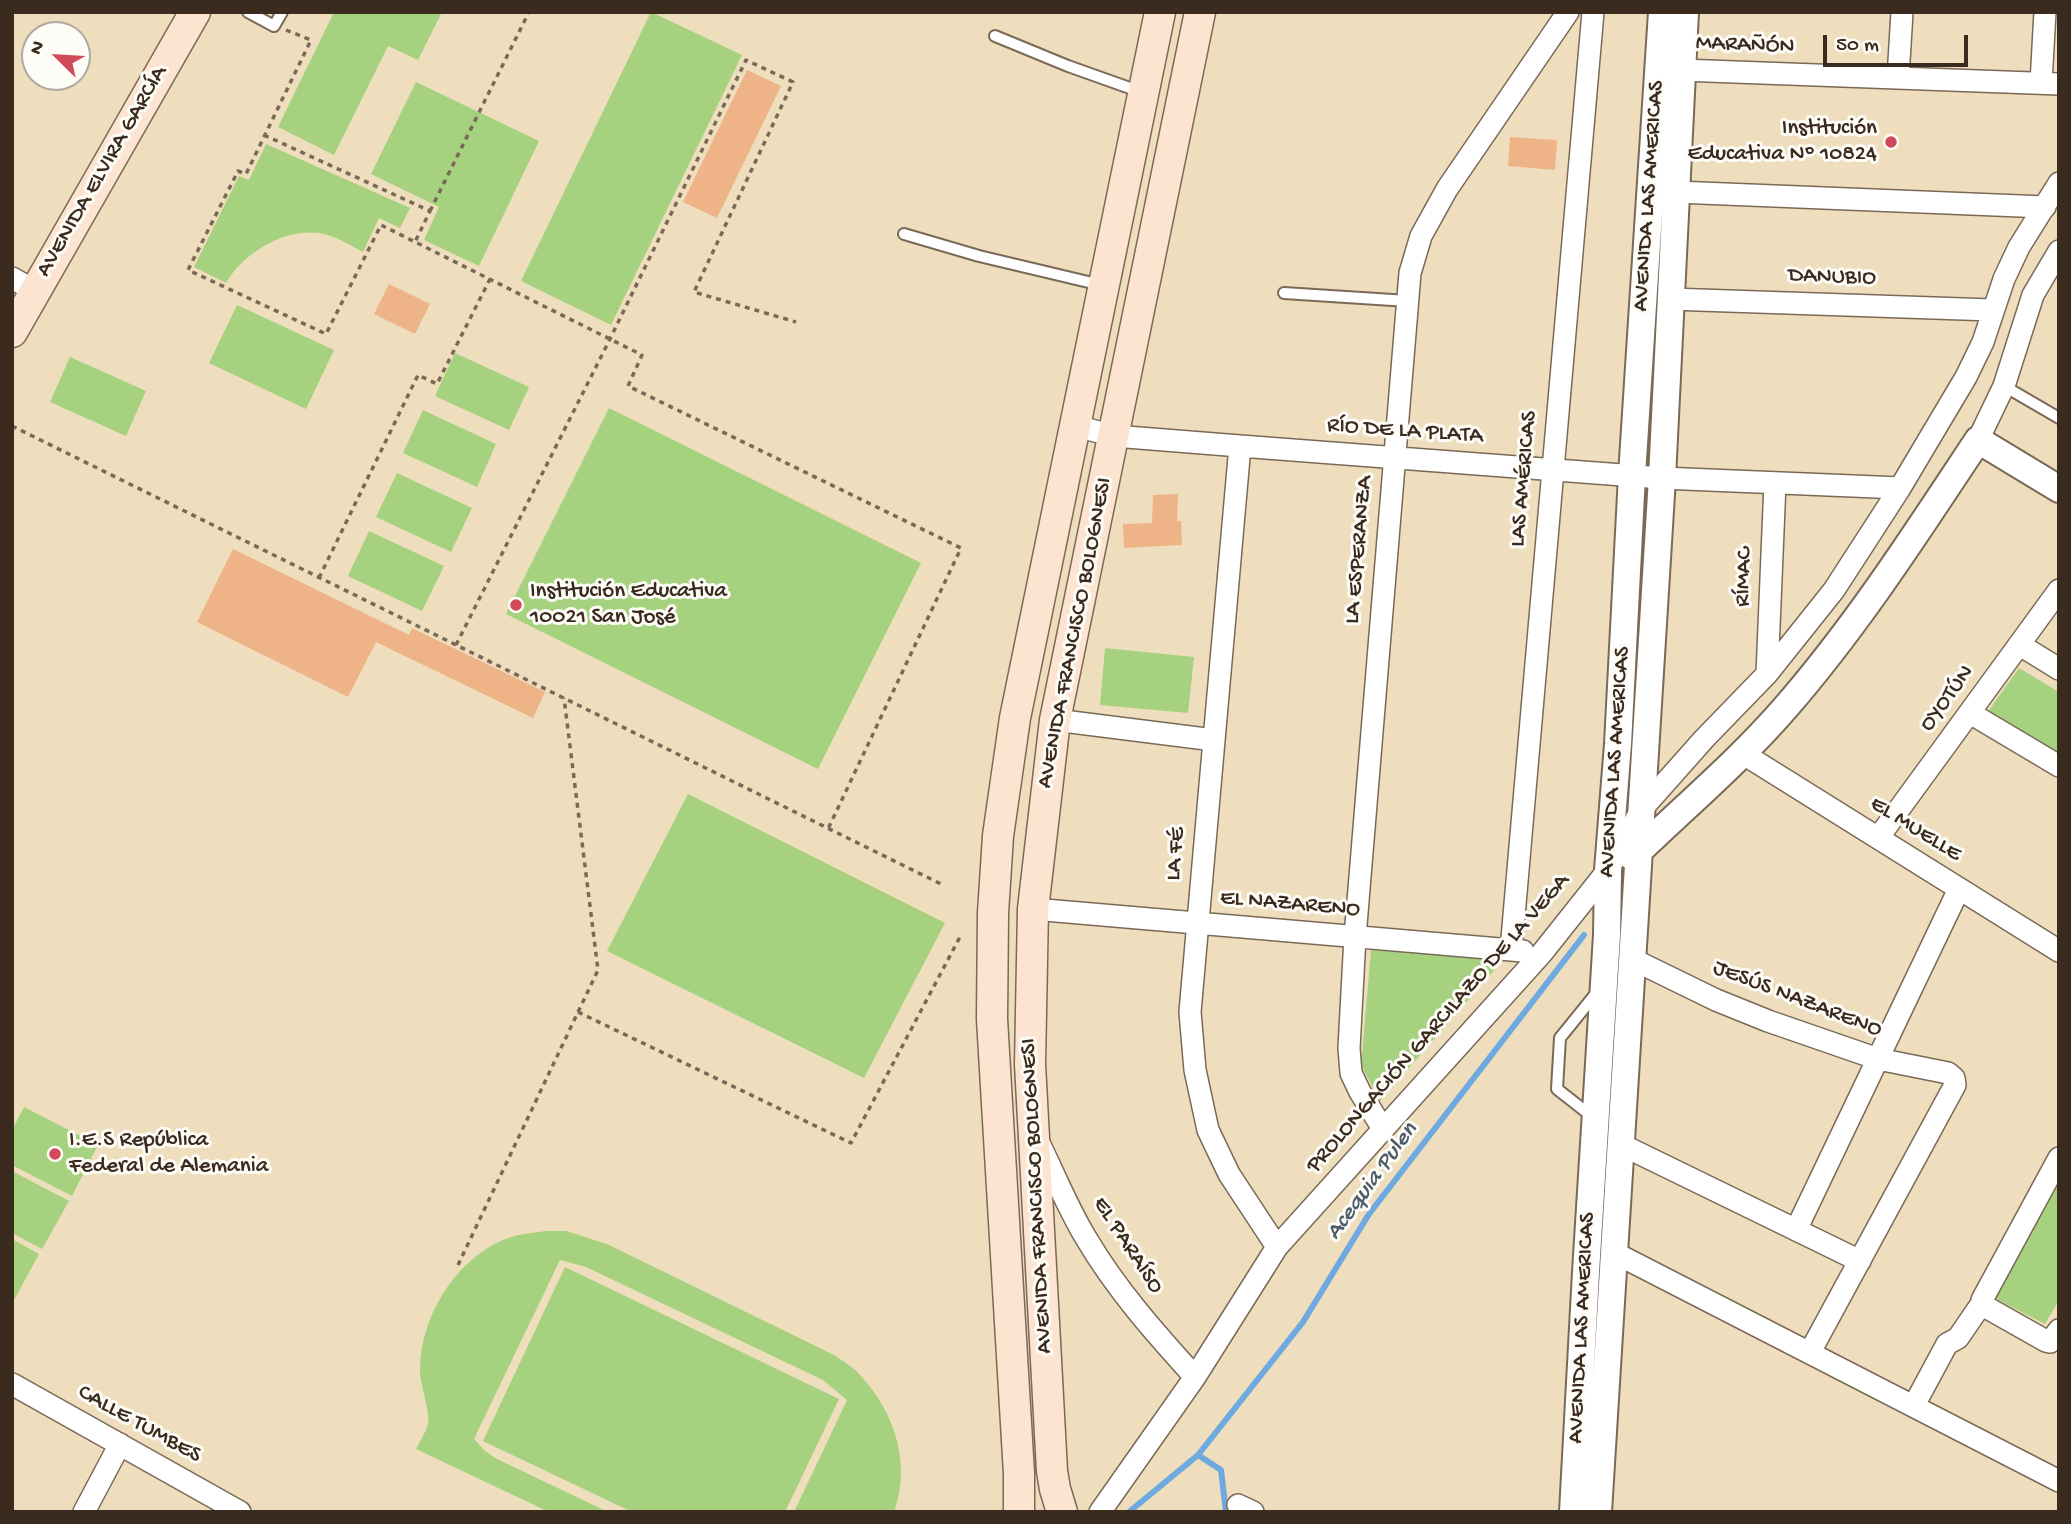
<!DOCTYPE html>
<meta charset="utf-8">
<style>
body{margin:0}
#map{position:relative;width:2071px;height:1524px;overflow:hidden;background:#eedebd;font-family:"Gochi Hand",sans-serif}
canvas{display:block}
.frame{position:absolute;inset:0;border:14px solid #3b2a1e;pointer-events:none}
.north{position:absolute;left:21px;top:21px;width:70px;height:70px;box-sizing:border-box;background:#fdfcf7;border:2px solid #afa8a0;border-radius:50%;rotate:294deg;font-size:19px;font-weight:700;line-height:28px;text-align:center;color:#3b2a1e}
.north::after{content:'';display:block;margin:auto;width:24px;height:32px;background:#d1495b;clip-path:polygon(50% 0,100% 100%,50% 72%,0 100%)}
.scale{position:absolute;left:1823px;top:35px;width:145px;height:32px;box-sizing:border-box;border:4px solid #3b2a1e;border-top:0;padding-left:9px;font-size:21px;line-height:24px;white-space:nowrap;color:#3b2a1e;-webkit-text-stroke:5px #fdfcf7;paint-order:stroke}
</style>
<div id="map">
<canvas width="2071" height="1524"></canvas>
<div class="frame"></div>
<div class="north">N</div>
<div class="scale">50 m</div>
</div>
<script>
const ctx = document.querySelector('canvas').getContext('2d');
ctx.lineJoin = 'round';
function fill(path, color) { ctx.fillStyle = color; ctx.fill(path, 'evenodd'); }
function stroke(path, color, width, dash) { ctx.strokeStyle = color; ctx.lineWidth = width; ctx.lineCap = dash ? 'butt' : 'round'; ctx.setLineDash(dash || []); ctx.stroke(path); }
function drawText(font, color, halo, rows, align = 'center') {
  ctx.font = font + ' "Gochi Hand",sans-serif'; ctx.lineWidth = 6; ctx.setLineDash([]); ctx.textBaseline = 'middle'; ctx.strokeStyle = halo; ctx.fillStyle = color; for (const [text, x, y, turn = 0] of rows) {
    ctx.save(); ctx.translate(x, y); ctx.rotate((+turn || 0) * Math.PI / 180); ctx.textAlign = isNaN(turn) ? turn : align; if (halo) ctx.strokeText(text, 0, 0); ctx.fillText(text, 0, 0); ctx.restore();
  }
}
const green = new Path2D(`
 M334 12H442L418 60 388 46 334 155 278 127Z
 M651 12 742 55 611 325 521 281Z
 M416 82 539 141 479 266 424 240 439 207 371 174Z
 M266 144 410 208 400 228 379 218 363 252C352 246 340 239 328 235 291 224 244 251 226 283L194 267 239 176 249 180Z
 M237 305 334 350 306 409 209 363Z
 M455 353 529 387 509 430 435 396Z
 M70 357 146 391 126 436 50 402Z
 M609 408 921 563 818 769 506 614Z
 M423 410 496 444 477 487 403 453Z
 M397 473 472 508 451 552 376 517Z
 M369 531 444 566 422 611 348 576Z
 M1105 648 1194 657 1188 713 1100 705Z
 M2019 668 2059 692V756L1987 713Z
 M688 794 945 923 864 1078 607 951Z
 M1371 950 1504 959 1380 1101 1361 1065Z
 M24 1107 98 1145 72 1196 12 1165V1130Z
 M12 1171 69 1201 42 1249 12 1233Z
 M2059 1179V1300L2045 1324 1994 1298Z
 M546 1231H566L607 1244 834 1355C843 1361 853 1367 860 1375 894 1411 912 1464 894 1512H794L847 1400 823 1380 586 1267 560 1260 474 1439 484 1450 495 1458 608 1512H549L416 1449C420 1441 426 1432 428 1424 431 1415 420 1384 420 1371 420 1318 454 1261 503 1240 517 1234 531 1233 546 1231Z
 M12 1239 39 1254 13 1302 12 1301Z
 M565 1267 839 1399 785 1512H632L483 1441Z`);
const stream = new Path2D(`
 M1198 1455 1221 1470 1226 1512
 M1129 1512 1198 1455 1303 1322 1369 1214 1584 935`);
const building = new Path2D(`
 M747 70 781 86 717 218 683 202Z
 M1510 137 1557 140 1555 170 1508 166Z
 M389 284 430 304 415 334 374 314Z
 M1178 494 1177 521H1181L1182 545 1124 548 1123 524 1152 523 1153 495Z
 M233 549 409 635 412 628 545 692 533 718 376 642 348 697 197 622Z`);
const path = new Path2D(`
 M286 30 311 40 246 174 238 171 188 270 326 334 381 225 642 355 628 386 961 548 828 829
 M264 135 430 211 415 242
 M430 211 529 12
 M12 426 943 885
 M319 578 418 375 437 384 490 279
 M456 645 610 339 746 60 793 82 694 292 796 322
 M578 1012 851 1143 961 935
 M458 1265 598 970 564 698`);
const service = new Path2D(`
 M248 12 274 26 282 12
 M995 36 1068 66 1141 92
 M904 234 979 256 1101 285
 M1284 293 1408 301
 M2004 386 2059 418
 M1594 1118 1557 1089 1560 1038 1598 991`);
const minor = new Path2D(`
 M1681 70 2059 84
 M1898 78 1902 12
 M2041 83 2045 12
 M1676 192 2045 207
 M12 278 35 291
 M1670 299 1992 310
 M1076 426 1114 436 1240 446 1662 478 1900 488
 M1978 440 2004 386 2033 295 2059 251
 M1240 446 1190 1012 1195 1070 1208 1130 1229 1174 1277 1247
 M2020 645 2059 669
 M1767 674 1775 483
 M1970 713 2059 766
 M1055 720 1214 740
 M1742 753 2059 951
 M1878 838 2059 590
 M1033 909 1523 951
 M1511 950 1593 12
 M1632 959 1716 1000 1768 1021 1878 1059 1948 1073 1954 1078 1955 1085 1810 1352
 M1383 1129 1360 1092 1351 1073 1349 1048 1355 937 1410 273 1421 236 1447 189 1568 12
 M1038 1141C1054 1173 1067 1207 1086 1238 1116 1289 1155 1333 1195 1377
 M1620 1144 1860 1261
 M2059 1158 1982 1300 1984 1306 2046 1341 2050 1342 2059 1330
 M1796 1230 1959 889
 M1613 1252 2059 1481
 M12 1384 240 1512
 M1919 1396 1947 1344 1958 1338 1982 1303
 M1238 1505 1253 1512
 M84 1512 120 1444
 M1100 1512 1195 1377 1277 1247 1542 953 1608 870 1641 810 1704 739 1767 674 1834 590 1900 488 1966 377 1983 342 2004 279 2019 247 2059 183`);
const tertiary = new Path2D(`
 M1631 856 1638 852C1688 804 1741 759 1786 707 1858 624 1917 532 1978 440L2059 489
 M1573 1512 1586 1272 1607 935 1608 870 1618 744 1632 475 1662 12
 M1598 1512 1662 478 1685 12`);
const secondary = new Path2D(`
 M12 332 195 12
 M1019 1512V1474L992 1019 993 913 998 836 1015 718 1160 12
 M1062 1512 1055 1489 1052 1471 1030 1064 1033 909 1055 720 1200 12`);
const markers = [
 [1891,142,7,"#d1495b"],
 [516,605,7,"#d1495b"],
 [55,1154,7,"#d1495b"]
];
const streetNames = [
 ["MARAÑÓN",1745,46,2],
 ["AVENIDA ELVIRA GARCÍA",103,172,-60],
 ["AVENIDA LAS AMERICAS",1650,196,-86],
 ["DANUBIO",1832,278,2],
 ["RÍO DE LA PLATA",1405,432,4],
 ["LAS AMÉRICAS",1525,479,-85],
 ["LA ESPERANZA",1360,550,-85],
 ["RÍMAC",1745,577,-88],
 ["AVENIDA FRANCISCO BOLOGNESI",1076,633,-79],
 ["OYOTÚN",1948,699,-54],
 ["AVENIDA LAS AMERICAS",1616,762,-86],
 ["EL MUELLE",1915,830,32],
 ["LA FÉ",1177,854,-85],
 ["EL NAZARENO",1290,905,5],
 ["JESÚS NAZARENO",1797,1000,21],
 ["PROLONGACIÓN GARCILAZO DE LA VEGA",1439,1024,-49],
 ["AVENIDA FRANCISCO BOLOGNESI",1038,1196,-93],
 ["EL PARAÍSO",1127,1246,57],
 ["AVENIDA LAS AMERICAS",1583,1328,-87],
 ["CALLE TUMBES",139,1425,29]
];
const poiNames = [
 ["Institución",1877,129,"right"],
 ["Educativa Nº 10824",1877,155,"right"],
 ["Institución Educativa",530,592],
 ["10021 San José",530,618],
 ["I.E.S República",69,1141],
 ["Federal de Alemania",69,1167]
];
const waterNames = [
 ["Acequia Pulen",1373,1182,-54]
];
fill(green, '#a6d27f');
stroke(stream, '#6eaadf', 6);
fill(building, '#eeb386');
stroke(service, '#7a6956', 14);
stroke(minor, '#7a6956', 24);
stroke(tertiary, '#7a6956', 30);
stroke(secondary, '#7a6956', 33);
stroke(path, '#7a6956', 3.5, [5, 5]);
stroke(service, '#fff', 10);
stroke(minor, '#fff', 21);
stroke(tertiary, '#fff', 26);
stroke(secondary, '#fde4d1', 30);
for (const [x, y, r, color] of markers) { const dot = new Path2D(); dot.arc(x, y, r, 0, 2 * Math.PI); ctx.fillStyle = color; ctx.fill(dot); stroke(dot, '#fdfcf7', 2.5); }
drawText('23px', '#3b2a1e', '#fdfcf7', streetNames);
drawText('23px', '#3b2a1e', '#fdfcf7', poiNames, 'left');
drawText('italic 24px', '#4f5d6b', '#fdfcf7', waterNames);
</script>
